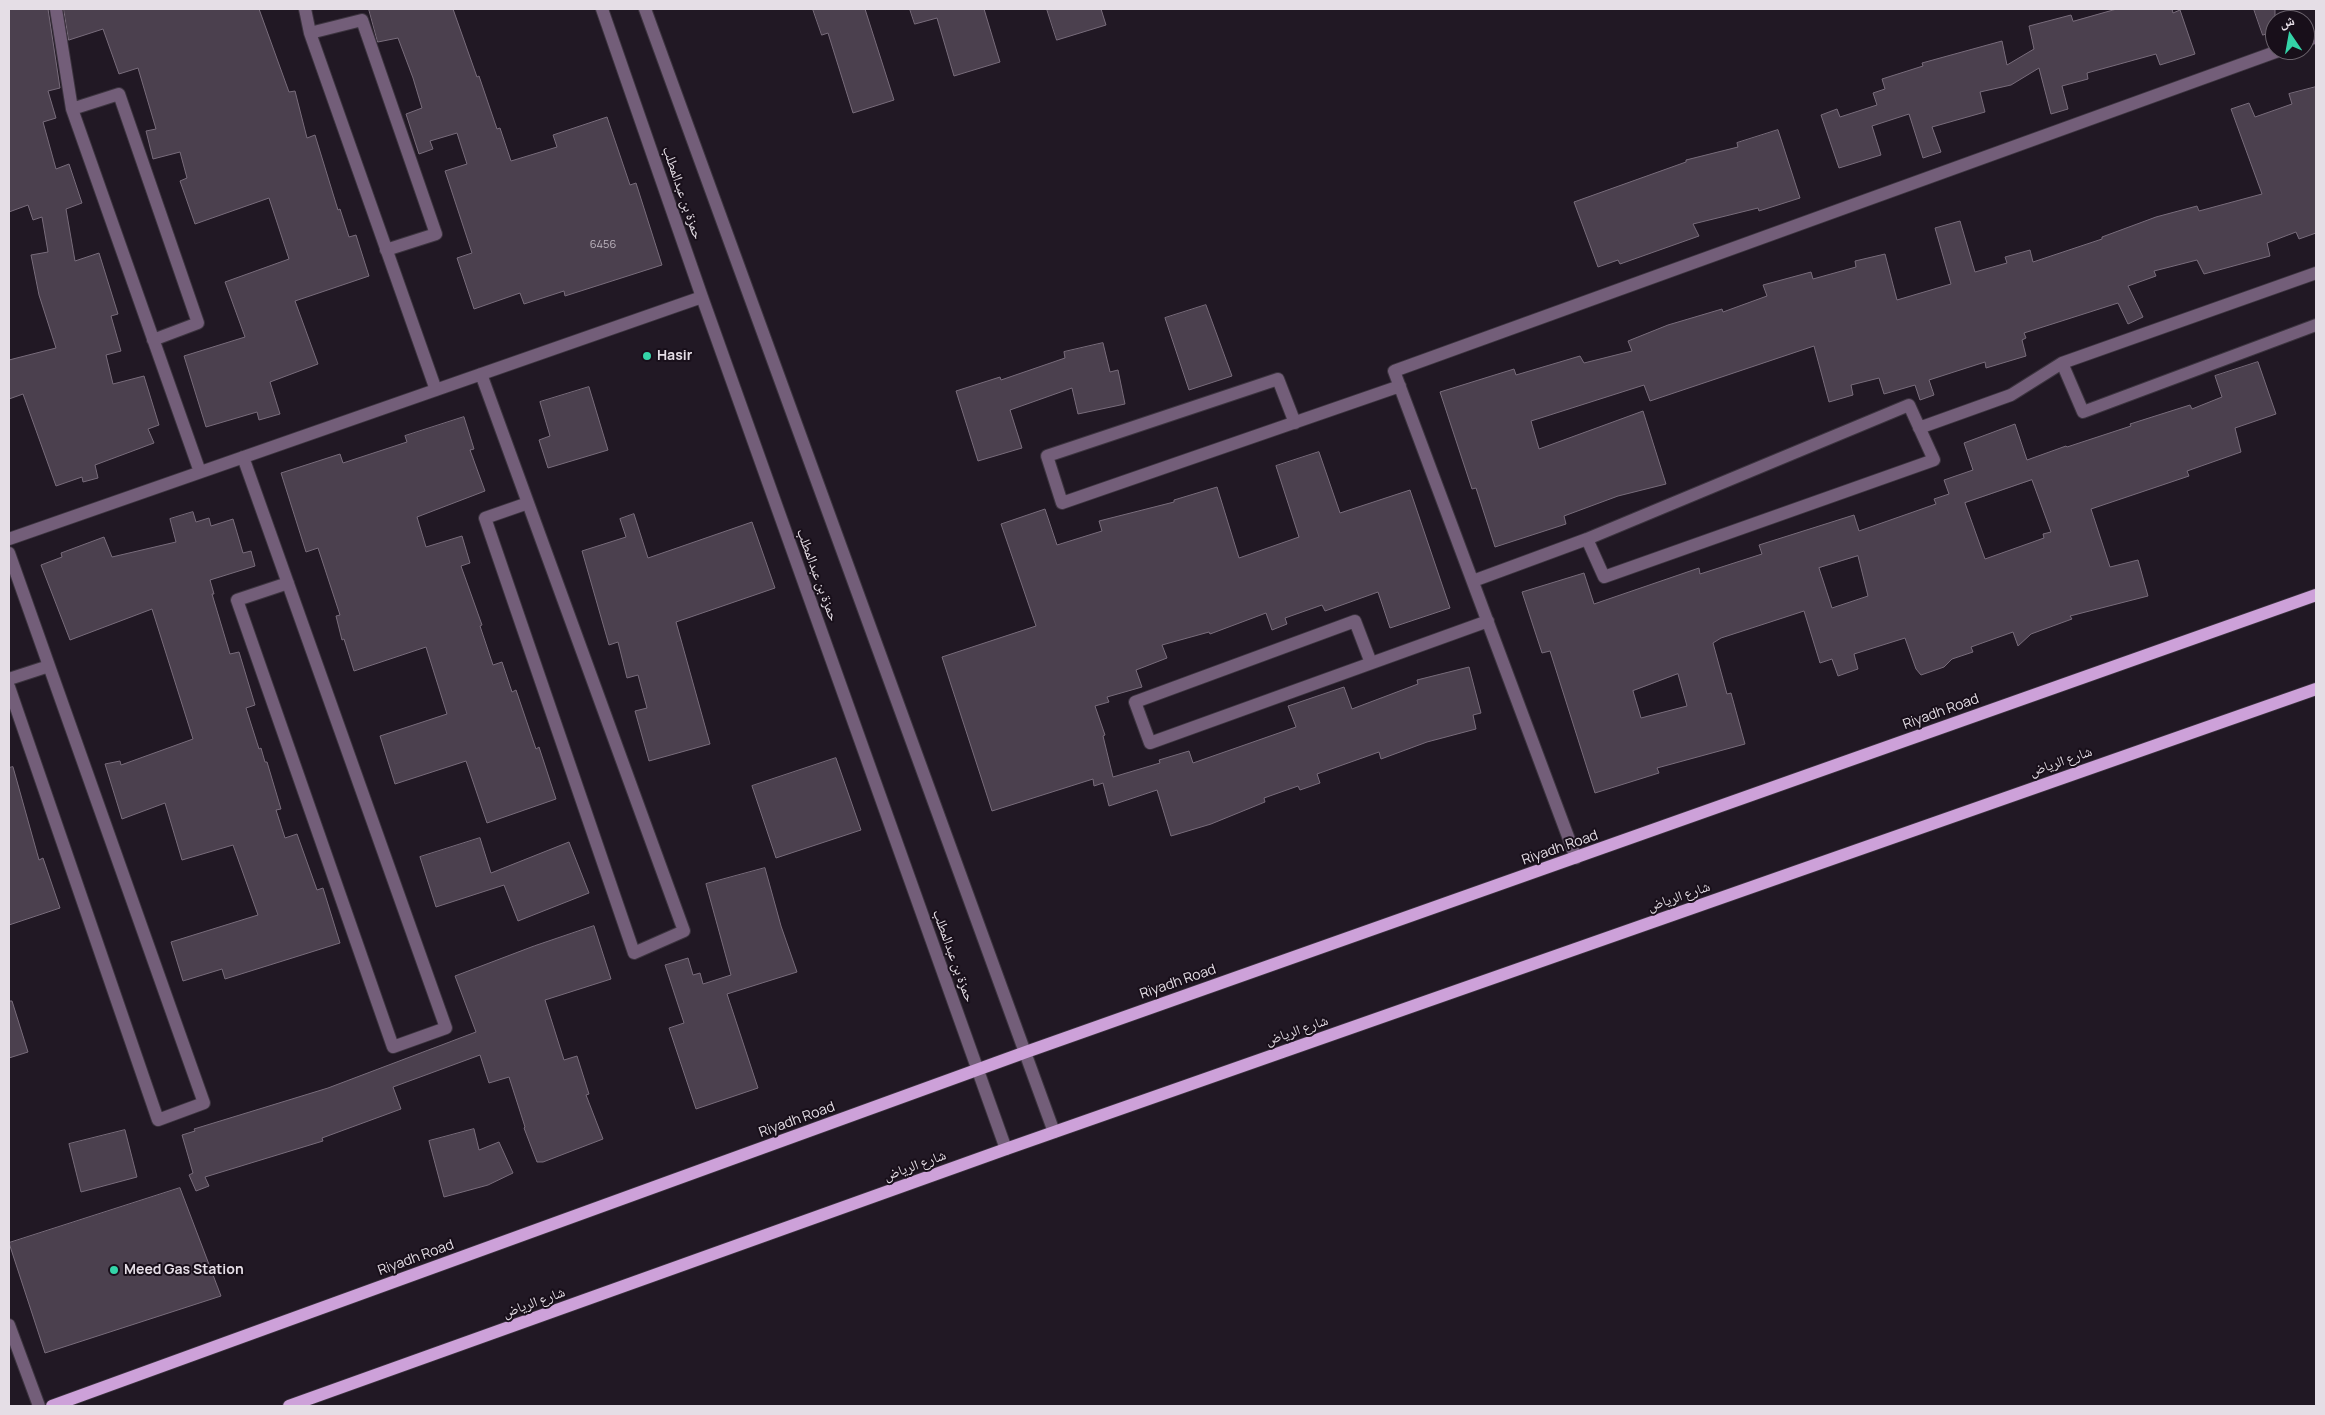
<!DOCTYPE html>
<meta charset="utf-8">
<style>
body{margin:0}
#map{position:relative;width:2325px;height:1415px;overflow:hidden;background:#211824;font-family:Manrope,"Noto Naskh Arabic",sans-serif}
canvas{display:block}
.frame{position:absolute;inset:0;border:10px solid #e5dee6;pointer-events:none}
.north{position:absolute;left:2265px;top:10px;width:50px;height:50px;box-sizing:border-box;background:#180f1a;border:1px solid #6a626c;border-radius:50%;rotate:348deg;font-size:14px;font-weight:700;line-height:20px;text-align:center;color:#e5dee6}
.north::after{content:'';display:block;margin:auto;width:18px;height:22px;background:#34d4a8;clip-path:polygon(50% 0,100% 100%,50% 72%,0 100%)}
</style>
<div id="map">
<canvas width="2325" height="1415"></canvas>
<div class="frame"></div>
<div class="north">ش</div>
</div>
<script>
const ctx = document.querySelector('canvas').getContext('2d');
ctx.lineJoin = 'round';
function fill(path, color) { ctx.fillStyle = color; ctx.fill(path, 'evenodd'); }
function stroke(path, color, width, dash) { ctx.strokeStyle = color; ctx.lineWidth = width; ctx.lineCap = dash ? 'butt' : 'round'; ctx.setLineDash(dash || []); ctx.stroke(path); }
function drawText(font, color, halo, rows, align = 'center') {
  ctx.font = font + ' Manrope,"Noto Naskh Arabic",sans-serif'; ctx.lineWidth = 4; ctx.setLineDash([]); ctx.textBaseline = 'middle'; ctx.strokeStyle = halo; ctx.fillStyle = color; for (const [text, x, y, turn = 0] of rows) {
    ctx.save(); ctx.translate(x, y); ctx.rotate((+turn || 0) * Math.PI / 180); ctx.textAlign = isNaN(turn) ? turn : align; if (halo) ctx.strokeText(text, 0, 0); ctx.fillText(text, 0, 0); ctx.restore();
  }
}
const building = new Path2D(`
 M9 9H48L60 88 48 91 56 118 43 122 56 169 69 164 82 203 66 209 75 261 99 253 118 314 111 316 121 351 106 355 113 384 144 376 159 425 148 429 154 443 95 465 98 478 83 482 82 477 56 486 23 394 9 399V360L56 348 39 295 31 255 48 252 42 217 33 220 28 205 9 212Z
 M64 9H259L289 92 295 91 307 138 315 135 338 210 340 209 349 237 356 235 369 276 295 301 318 364 270 382 280 414 259 420 257 412 206 427 184 356 245 337 225 282 289 259 269 198 195 224 180 181 187 178 180 152 153 159 146 131 156 129 138 68 119 74 103 29 69 40Z
 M369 9H453L477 77 479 76 497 129 500 128 511 161 557 147 553 135 607 117 630 185 636 183 662 265 565 296 564 291 524 304 520 293 474 309 457 258 472 253 445 171 467 164 457 133 430 141 433 149 419 154 406 114 422 108 413 78 398 38 378 42Z
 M813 9H865L894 100 853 113 828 33 822 35Z
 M910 9H984L1000 62 954 76 937 18 915 24Z
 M1047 9H1101L1106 25 1057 40Z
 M2117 9H2172L2173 13 2180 10 2195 54 2160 65 2156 54 2087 73 2088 79 2062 86 2068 109 2051 114 2039 68 2011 85 1980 92 1985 112 1932 127 1941 152 1923 158 1909 114 1872 126 1881 155 1839 168 1821 115 1837 109 1840 117 1877 105 1873 93 1885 89 1882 79 1923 66 1922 63 2002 41 2007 65 2034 49 2029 26 2071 15 2073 21Z
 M2254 9H2275V31L2263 35Z
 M2316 87V233L2299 239 2296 232 2267 243 2270 256 2204 274 2197 260 2154 271 2156 276 2128 286 2143 317 2128 324 2118 303 2024 333 2026 338 2022 340 2026 356 1986 368 1985 362 1929 380 1934 395 1920 400 1915 385 1884 394 1879 378 1851 385 1853 395 1829 402 1814 346 1650 401 1644 385 1531 421 1539 449 1643 411 1666 484 1618 496 1564 516 1566 524 1495 547 1476 488 1472 489 1440 392 1514 369 1516 375 1580 356 1584 363 1632 351 1628 341 1668 325 1722 309 1723 312 1767 296 1763 285 1811 272 1813 279 1856 267 1855 261 1885 254 1897 300 1951 284 1935 228 1960 221 1975 272 2007 263 2005 257 2030 250 2033 262 2102 239V237L2156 217 2197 206 2199 211 2262 194 2231 109 2249 103 2255 117 2292 104 2289 94Z
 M1778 130 1800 198 1759 211 1758 208 1693 224 1699 236 1620 264 1618 260 1598 267 1574 202 1686 162V160L1738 147 1737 143Z
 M1206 305 1232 376 1189 390 1165 318Z
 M1103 343 1110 372 1118 370 1125 404 1078 414 1072 388 1010 410 1022 448 978 461 956 391 1000 377 1001 380 1065 358 1064 352Z
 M2258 362 2276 414 2235 428 2241 452 2187 471 2189 476 2091 509 2110 567 2138 560 2148 596 2070 616 2072 619 2031 634 2018 646 2013 632 1971 647 1973 652 1952 659 1944 667 1921 675 1916 669 1905 638 1854 654 1858 669 1838 676 1832 659 1820 663 1804 611 1721 638 1713 643 1727 694 1731 693 1745 744 1657 768 1659 773 1595 793 1550 651 1542 653 1522 592 1584 573 1594 604 1699 568 1700 574 1762 554 1759 545 1854 515 1859 531 1936 504 1934 499 1949 494 1944 480 1973 470 1964 443 2015 424 2027 460 2066 446 2067 447 2131 426 2130 424 2190 405 2192 409 2222 397 2215 376ZM2032 480 2051 532 2043 534 2044 538 1985 559 1965 503ZM1858 556 1868 596 1832 608 1819 568ZM1678 674 1687 706 1641 718 1633 691Z
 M589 387 608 450 548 468 539 440 550 436 540 402Z
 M464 417 474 449 470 450 485 491 417 517 426 547 462 536 470 563 461 566 482 625 480 626 493 665 502 662 512 692 516 690 536 749 539 747 556 799 487 823 466 761 395 784 380 736 447 714 426 647 354 671 344 639 342 640 336 616 340 615 318 548 306 552 281 473 340 454 343 463 407 442 405 436Z
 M1319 452 1340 513 1410 490 1450 608 1390 628 1378 592 1325 611 1322 605 1285 618 1287 624 1272 630 1266 613 1210 634 1209 632 1162 645 1167 658 1136 670 1142 687 1107 697 1109 702 1095 706 1105 735 1103 736 1113 777 1160 763 1159 760 1189 751 1193 763 1296 727 1288 706 1344 687 1352 709 1418 684 1417 680 1469 667 1481 713 1473 715 1476 729 1427 742 1381 759 1379 752 1317 774 1320 783 1300 790 1298 786 1264 798 1265 802 1211 824 1171 836 1157 790 1109 806 1103 783 1094 786 1093 779 992 811 942 657 1036 626 1001 524 1045 509 1057 545 1102 531 1099 521 1174 502V500L1217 487 1239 558 1299 537 1276 466Z
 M193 512 196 522 209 518 211 526 233 519 243 553 251 551 255 566 210 580 214 594H212L230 654 239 652 255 705 246 708 259 749 261 748 265 762H267L281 809 276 810 285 838 297 834 317 890 323 888 340 943 225 979 222 969 183 981 171 942 258 915 233 845 182 860 165 803 122 819 105 764 120 761 121 765 193 739 152 609 70 640 41 565 62 557 61 553 104 537 112 557 176 542 170 519Z
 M634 514 648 558 752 522 775 588 676 622 710 744 649 761 635 711 647 708 638 675 627 678 618 642 609 645 582 551 626 537 620 519Z
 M836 758 861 830 776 858 752 786Z
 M13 767 39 860 43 858 60 908 9 925V768Z
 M480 838 491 873 569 842 589 893 518 921 504 885 436 907 420 857Z
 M765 868 781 926 797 972 727 994 758 1088 696 1109 669 1028 684 1023 665 965 688 958 693 975 700 973 703 984 731 975 706 884Z
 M594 926 611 979 545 1000 564 1060 577 1056 589 1094 586 1095 603 1139 543 1162H537L524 1128 525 1127 509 1077 489 1083 480 1055 393 1087 401 1109 322 1138 323 1141 205 1177 209 1186 196 1191 189 1175 193 1173 182 1135 195 1131 194 1129 328 1088 476 1032 455 976 534 946Z
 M9 1001H12L28 1052 9 1058Z
 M474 1129 479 1150 499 1142 513 1173 488 1185 444 1197 429 1141Z
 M125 1130 137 1177 81 1192 69 1144Z
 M180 1188 221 1296 45 1353 9 1243Z`);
const minor = new Path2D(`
 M56 9 72 109
 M305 9 310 33
 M602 9 702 297 1006 1149
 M645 9 1054 1132
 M2305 41 2316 37
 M386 250 436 234 362 20 310 33 436 390
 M2316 273 2062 363 2083 412 2316 325
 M153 340 198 323 119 94 72 109 200 472
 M481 374 684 931 634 953 485 518 528 503
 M1295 423 1278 379 1047 456 1062 503 1400 386
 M1919 428 2011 395 2062 363
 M243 457 446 1028 393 1047 237 600 288 583
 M9 539 702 297
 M9 553 204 1103 158 1120 9 687
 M1473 581 1587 539 1909 405 1934 460 1604 577 1587 539
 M1371 663 1355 621 1135 702 1150 743 1488 621
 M9 679 49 666
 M1576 858 1394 371 2281 50
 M9 1325 39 1406`);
const major = new Path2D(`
 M52 1406 1026 1052 2316 595
 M289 1406 1006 1149 2316 689`);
const markers = [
 [647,356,5,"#34d4a8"],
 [114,1270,5,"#34d4a8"]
];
const numberNames = [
 ["6456",603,245]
];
const streetNames = [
 ["حمزة بن عبدالمطلب",682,193,71],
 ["حمزة بن عبدالمطلب",817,575,70],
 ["Riyadh Road",1941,712,-20],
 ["شارع الرياض",2061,762,-19],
 ["Riyadh Road",1560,848,-19],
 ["شارع الرياض",1679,897,-19],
 ["حمزة بن عبدالمطلب",953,956,70],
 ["Riyadh Road",1178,982,-19],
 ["شارع الرياض",1297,1031,-19],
 ["Riyadh Road",797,1120,-20],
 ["شارع الرياض",915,1166,-20],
 ["Riyadh Road",416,1258,-20],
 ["شارع الرياض",534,1303,-20]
];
const poiNames = [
 ["Hasir",657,356],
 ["Meed Gas Station",124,1270]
];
fill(building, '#4b404e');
stroke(building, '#786c7b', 1);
stroke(minor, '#3c343f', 14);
stroke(major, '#3c343f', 14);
stroke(minor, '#735e79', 12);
stroke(major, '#cda1d9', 12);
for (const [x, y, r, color] of markers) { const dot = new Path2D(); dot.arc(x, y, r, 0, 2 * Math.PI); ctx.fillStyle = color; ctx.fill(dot); stroke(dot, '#180f1a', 2); }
drawText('11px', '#beb6c0', null, numberNames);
drawText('14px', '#e5dee6', '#180f1a', streetNames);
drawText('bold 14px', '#e5dee6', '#180f1a', poiNames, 'left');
</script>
